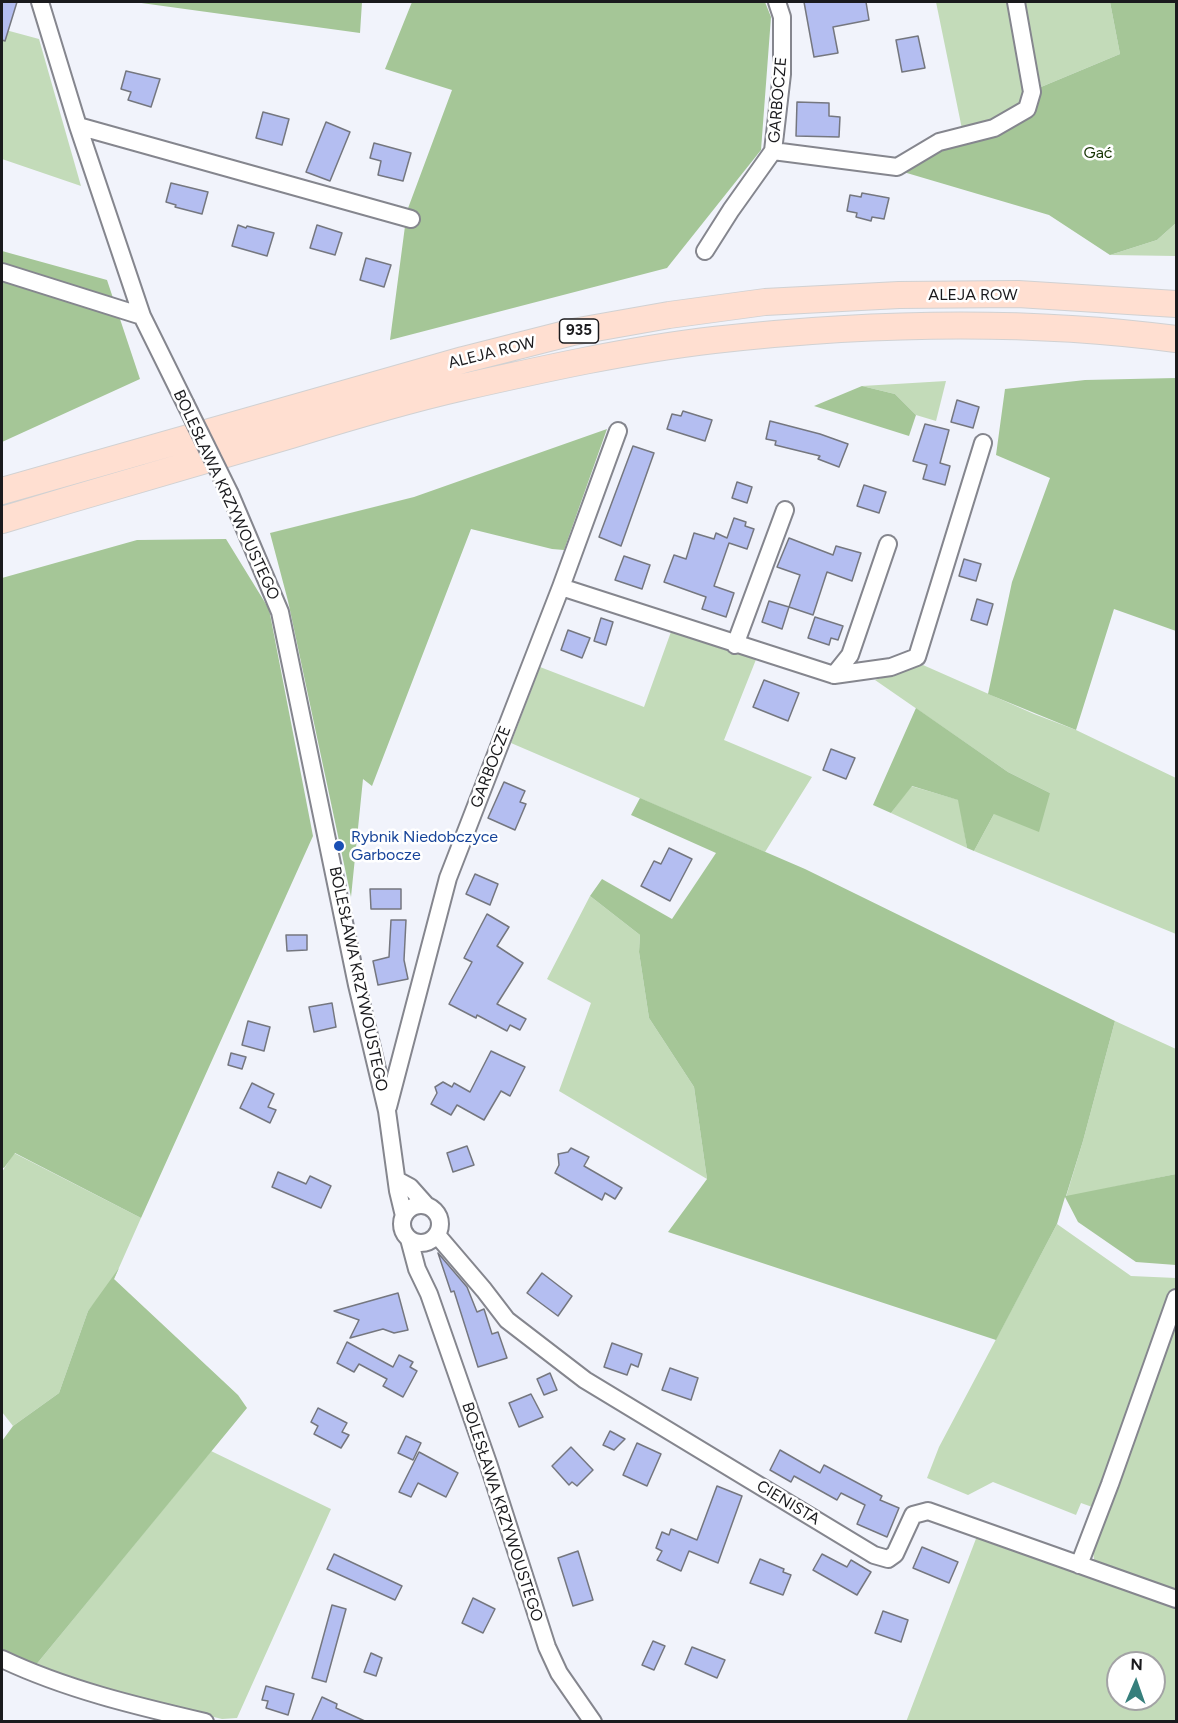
<!DOCTYPE html>
<meta charset="utf-8">
<style>
body{margin:0}
#map{position:relative;width:1178px;height:1723px;overflow:hidden;background:#f1f3fb;font-family:Figtree,sans-serif}
canvas{display:block}
.frame{position:absolute;inset:0;border:3px solid #1a1a1d;pointer-events:none}
.north{position:absolute;left:1106px;top:1651px;width:60px;height:60px;box-sizing:border-box;background:#fff;border:2px solid #a3a3a5;border-radius:50%;rotate:2deg;font-size:16px;font-weight:700;line-height:24px;text-align:center;color:#1a1a1d}
.north::after{content:'';display:block;margin:auto;width:21px;height:27px;background:#377f7c;clip-path:polygon(50% 0,100% 100%,50% 72%,0 100%)}
</style>
<div id="map">
<canvas width="1178" height="1723"></canvas>
<div class="frame"></div>
<div class="north">N</div>
</div>
<script>
const ctx = document.querySelector('canvas').getContext('2d');
ctx.lineJoin = 'round';
function fill(path, color) { ctx.fillStyle = color; ctx.fill(path, 'evenodd'); }
function stroke(path, color, width, dash) { ctx.strokeStyle = color; ctx.lineWidth = width; ctx.lineCap = dash ? 'butt' : 'round'; ctx.setLineDash(dash || []); ctx.stroke(path); }
function drawText(font, color, halo, rows, align = 'center') {
  ctx.font = font + ' Figtree,sans-serif'; ctx.lineWidth = 5; ctx.setLineDash([]); ctx.textBaseline = 'middle'; ctx.strokeStyle = halo; ctx.fillStyle = color; for (const [text, x, y, turn = 0] of rows) {
    ctx.save(); ctx.translate(x, y); ctx.rotate((+turn || 0) * Math.PI / 180); ctx.textAlign = isNaN(turn) ? turn : align; if (halo) ctx.strokeText(text, 0, 0); ctx.fillText(text, 0, 0); ctx.restore();
  }
}
const green = new Path2D(`
 M936 2H1009L1027 86 1022 107 998 120 962 129Z
 M1023 2H1110L1120 54 1041 87Z
 M2 29 39 39 81 186 2 159Z
 M1176 223V256L1110 255 1157 240Z
 M946 381 936 421 916 415 895 394 862 386Z
 M672 629 757 657 724 740 812 777 765 852 511 743 540 667 644 707Z
 M923 665 1034 714 1076 730 1176 778V934L974 851 994 814 1050 793 1008 772 875 680Z
 M911 786 959 800 967 848 891 813Z
 M590 896 640 935 639 952 649 1018 694 1087 707 1179 559 1091 591 1003 547 979Z
 M1115 1021 1176 1049V1174L1066 1197 1083 1141Z
 M14 1153 141 1218 114 1279 88 1311 59 1393 13 1426 2 1412V1172Z
 M1057 1224 1131 1276 1176 1278V1593L1095 1566 1093 1552 1080 1547 1095 1508 1081 1503 1076 1515 993 1482 968 1495 927 1478 939 1447Z
 M211 1451 331 1509 237 1718 222 1719 115 1693 35 1666Z
 M977 1536 1176 1605V1721L906 1722ZM1118 1663H1154V1699H1118Z`);
const forest = new Path2D(`
 M134 2H362L360 33Z
 M412 2H765L771 17 761 150 667 268 390 340 407 211 452 90 385 69Z
 M1110 2H1176V223L1157 240 1110 255 1049 215 900 171 925 155 1033 109 1041 87 1120 54Z
 M2 251 107 280 140 379 2 442Z
 M1176 378V631L1114 609 1076 730 988 694 1012 582 1050 478 996 455 1005 389 1085 380Z
 M862 386 895 394 916 415 909 436 814 406Z
 M607 429 564 550 552 549 471 529 372 786 363 779 351 897 288 601 270 533 414 497Z
 M226 539 269 609 313 836 141 1218 15 1153 4 1168 2 1167V578L137 540Z
 M916 708 1008 772 1050 793 1039 832 994 814 974 851 967 848 958 800 912 786 891 813 873 805Z
 M640 798 805 869 1115 1021 1083 1141 1066 1196 1176 1174V1265L1136 1262 1078 1222 1065 1197 1057 1224 996 1340 668 1232 707 1179 694 1087 649 1018 639 952 640 935 590 896 602 879 672 919 716 853 631 815Z
 M119 1268 114 1279 238 1395 247 1408 35 1666 2 1649V1441L13 1426 59 1393 88 1311Z`);
const building = new Path2D(`
 M2 2H17L5 41 2 40Z
 M804 2H866L869 20 833 27 838 53 814 57Z
 M918 36 925 68 902 72 896 40Z
 M126 71 160 79 151 107 128 100 131 92 121 89Z
 M797 102 829 103V116L840 117 839 137 796 136Z
 M263 112 289 119 282 145 256 138Z
 M326 122 350 132 330 181 306 172Z
 M374 143 411 153 403 181 378 175 381 161 370 158Z
 M171 183 208 192 202 214 175 207 176 205 166 202Z
 M862 193 889 198 884 219 872 217 871 221 856 217 857 213 847 211 850 195 861 197Z
 M238 225 246 228 247 226 274 233 267 256 232 246Z
 M317 225 342 233 335 255 310 248Z
 M366 258 391 265 384 287 360 280Z
 M957 400 979 407 973 428 951 422Z
 M683 411 712 420 705 441 667 429 672 414 681 416Z
 M770 421 820 434 848 444 839 467 818 459 820 456 775 445 776 441 766 439Z
 M925 424 949 430 940 463 950 466 945 485 923 479 927 465 913 461Z
 M633 446 654 453 621 546 599 537Z
 M737 482 752 487 747 503 732 498Z
 M864 485 886 492 879 513 857 506Z
 M734 518 746 522 745 526 754 529 747 549 729 543 714 586 734 593 726 617 702 609 706 597 664 582 674 555 686 559 694 533 714 539 716 533 727 538Z
 M789 538 833 555 836 546 861 553 852 581 827 572 813 615 789 607 800 575 777 567Z
 M624 556 650 565 642 589 615 580Z
 M964 559 981 564 976 581 959 576Z
 M977 599 993 604 987 625 971 620Z
 M769 601 789 607 782 629 762 622Z
 M815 617 843 626 838 640 831 638 829 645 808 638Z
 M601 618 613 622 606 645 594 641Z
 M568 630 590 638 582 658 561 650Z
 M764 680 799 693 788 721 753 707Z
 M831 749 855 758 846 779 823 770Z
 M504 782 525 791 520 802 526 804 515 830 488 818Z
 M669 848 692 859 670 901 641 886 654 861 661 864Z
 M475 874 498 884 490 905 466 894Z
 M370 889H401V909H371Z
 M487 914 509 927 497 946 523 963 497 1004 526 1019 520 1030 510 1025 507 1031 477 1015 476 1018 449 1004 472 962 464 958Z
 M391 920H406L404 960 408 979 378 985 373 961 389 957Z
 M286 935H307V950L287 951Z
 M332 1003 336 1027 314 1032 309 1007Z
 M248 1021 270 1027 264 1051 242 1045Z
 M491 1051 525 1067 510 1096 501 1091 484 1120 457 1105 451 1115 431 1104 437 1093 435 1087 443 1082 452 1087 454 1083 470 1092Z
 M231 1053 246 1057 242 1069 228 1065Z
 M252 1083 274 1094 268 1107 276 1110 270 1123 240 1108Z
 M467 1146 474 1165 453 1172 447 1153Z
 M571 1148 589 1157 584 1166 622 1188 615 1199 605 1193 602 1200 555 1173 559 1165 558 1154 568 1152Z
 M278 1172 304 1183 306 1184 310 1176 331 1186 321 1208 272 1187Z
 M438 1253 467 1287 477 1312 484 1309 492 1334 498 1332 507 1358 478 1367 454 1291 451 1292Z
 M542 1273 572 1296 558 1316 527 1293Z
 M398 1293 408 1330 394 1333 383 1329 350 1338 359 1320 334 1311Z
 M347 1342 393 1367 399 1355 413 1362 410 1367 417 1371 403 1397 383 1386 387 1379 359 1364 354 1372 337 1363Z
 M612 1343 642 1354 638 1367 631 1364 627 1375 604 1367Z
 M670 1368 698 1378 691 1400 662 1390Z
 M550 1373 557 1390 544 1395 537 1379Z
 M531 1394 543 1417 519 1427 509 1403Z
 M318 1408 347 1423 342 1432 349 1435 341 1448 314 1434 318 1426 311 1422Z
 M610 1431 625 1439 614 1450 603 1445Z
 M406 1436 421 1443 413 1460 398 1453Z
 M637 1443 661 1454 647 1486 623 1475Z
 M571 1447 593 1470 577 1486 572 1482 569 1485 552 1466Z
 M780 1450 820 1473 824 1465 882 1496 880 1500 899 1508 887 1537 857 1524 865 1505 841 1493 837 1500 794 1476 791 1482 770 1470Z
 M419 1452 458 1473 446 1497 418 1483 411 1497 399 1492Z
 M717 1486 742 1496 718 1563 689 1551 681 1571 657 1560 662 1551 656 1548 662 1532 669 1535 671 1529 697 1540Z
 M922 1547 958 1562 949 1583 913 1568Z
 M578 1551 593 1600 573 1606 558 1558Z
 M334 1554 402 1586 395 1600 327 1569Z
 M822 1554 847 1567 851 1560 871 1572 857 1595 813 1570Z
 M760 1559 784 1569 783 1572 791 1575 783 1595 750 1583Z
 M473 1598 495 1609 483 1633 462 1623Z
 M332 1605 346 1609 326 1682 312 1678Z
 M883 1611 908 1620 901 1642 875 1633Z
 M653 1641 665 1646 654 1670 642 1665Z
 M692 1647 725 1660 717 1678 685 1664Z
 M371 1653 382 1658 376 1676 364 1672Z
 M266 1686 294 1694 288 1715 266 1708 268 1701 262 1700Z
 M322 1697 337 1704 336 1708 367 1722H311Z`);
const street = new Path2D(`
 M40 2 78 126 142 316 185 403
 M78 126 411 219
 M773 151 897 167 939 142 994 128 1027 109 1032 92 1016 2
 M705 251 731 210 773 151 782 74V17L777 2
 M2 272 142 316
 M230 494 280 612 357 985 387 1111 398 1191 404 1216
 M561 587 834 675 850 655 888 544
 M735 645 785 510
 M834 675 891 667 917 657 983 443
 M388 1107 448 878 561 587 618 431
 M397 1180 410 1187 426 1205
 M402 1224a19 19 0 1 1 38 0a19 19 0 1 1-38 0Z
 M437 1235 484 1290 507 1320 585 1380 874 1555 888 1559 895 1554 913 1515 928 1511 1176 1599
 M409 1239 417 1269 429 1294 489 1466 547 1647 559 1673 593 1722
 M1079 1565 1110 1484 1176 1298
 M2 1659C65 1689 136 1706 205 1722`);
const primary = new Path2D(`
 M2 491 463 360 573 332 669 315 765 302 899 295 1018 294 1176 304
 M2 520C98 491 194 463 291 435 346 418 402 401 459 388 543 369 628 350 714 340 865 323 1026 319 1176 339`);
const streetBridge = new Path2D(`
 M185 403 230 494`);
const markers = [
 [339,846,6,"#1a4fb4"]
];
const shields = [
 [579,331,39]
];
const shieldNames = [
 ["935",579,331]
];
const streetNames = [
 ["GARBOCZE",778,100,-85],
 ["ALEJA ROW",973,295],
 ["ALEJA ROW",492,353,-14],
 ["BOLESŁAWA KRZYWOUSTEGO",226,495,65],
 ["GARBOCZE",491,767,-69],
 ["BOLESŁAWA KRZYWOUSTEGO",358,979,78],
 ["CIENISTA",788,1503,31],
 ["BOLESŁAWA KRZYWOUSTEGO",502,1512,72]
];
const parkNames = [
 ["Gać",1098,153]
];
const transitNames = [
 ["Rybnik Niedobczyce",351,837],
 ["Garbocze",351,855]
];
fill(green, '#c3dbb9');
fill(forest, '#a5c697');
fill(building, '#b4bef1');
stroke(building, '#75777f', 1.5);
stroke(street, '#85868e', 20);
stroke(primary, '#d1d1d2', 28);
stroke(street, '#fff', 16);
stroke(primary, '#ffdfd1', 26);
stroke(streetBridge, '#85868e', 20, []);
stroke(streetBridge, '#fff', 16);
for (const [x, y, r, color] of markers) { const dot = new Path2D(); dot.arc(x, y, r, 0, 2 * Math.PI); ctx.fillStyle = color; ctx.fill(dot); stroke(dot, '#fff', 2); }
for (const [x, y, w] of shields) { const box = new Path2D(); box.roundRect(x - w / 2, y - 12, w, 24, 4.5); ctx.fillStyle = '#fff'; ctx.fill(box); stroke(box, '#1a1a1d', 1.5); }
drawText('bold 15px', '#1a1a1d', null, shieldNames);
drawText('16px', '#1a1a1d', '#fff', streetNames);
drawText('16px', '#173504', '#fff', parkNames);
drawText('16px', '#164399', '#fff', transitNames, 'left');
</script>
